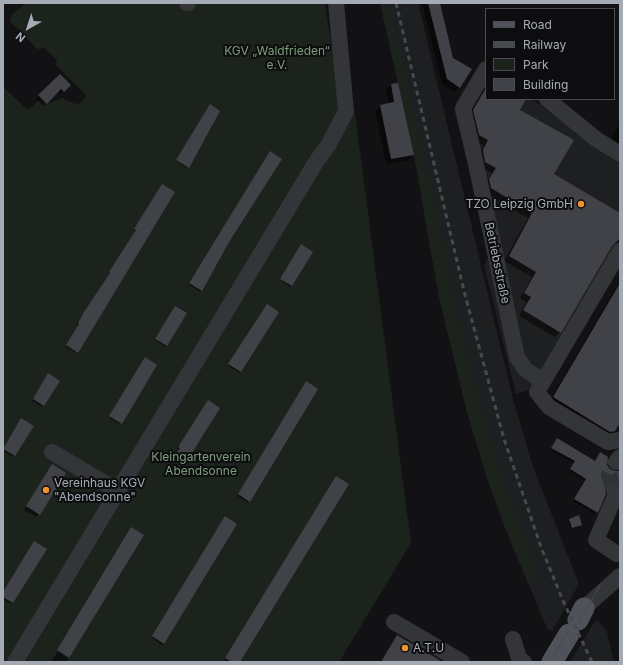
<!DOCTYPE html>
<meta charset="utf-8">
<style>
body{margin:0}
#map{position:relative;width:623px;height:665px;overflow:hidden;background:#121214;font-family:Inter,sans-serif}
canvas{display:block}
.frame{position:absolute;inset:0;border:4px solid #a4abb4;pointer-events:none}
.legend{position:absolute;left:485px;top:8px;width:130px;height:92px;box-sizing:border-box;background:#0d0d0f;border:1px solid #494c51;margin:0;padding:5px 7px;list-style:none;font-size:12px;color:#a4abb4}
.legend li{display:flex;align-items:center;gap:8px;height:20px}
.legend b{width:20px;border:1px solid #494c51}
.north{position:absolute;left:8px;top:8px;width:40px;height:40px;-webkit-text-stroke:3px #0d0d0f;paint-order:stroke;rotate:219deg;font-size:11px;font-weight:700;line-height:16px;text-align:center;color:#a4abb4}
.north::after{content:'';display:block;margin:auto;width:14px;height:18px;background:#a4abb4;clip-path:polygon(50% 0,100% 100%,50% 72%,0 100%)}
</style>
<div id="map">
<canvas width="623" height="665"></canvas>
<div class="frame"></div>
<ul class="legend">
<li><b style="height:5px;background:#4f5258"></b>Road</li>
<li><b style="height:5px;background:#46494e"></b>Railway</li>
<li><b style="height:11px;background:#1c231c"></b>Park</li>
<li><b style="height:11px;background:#414247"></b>Building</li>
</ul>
<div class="north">N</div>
</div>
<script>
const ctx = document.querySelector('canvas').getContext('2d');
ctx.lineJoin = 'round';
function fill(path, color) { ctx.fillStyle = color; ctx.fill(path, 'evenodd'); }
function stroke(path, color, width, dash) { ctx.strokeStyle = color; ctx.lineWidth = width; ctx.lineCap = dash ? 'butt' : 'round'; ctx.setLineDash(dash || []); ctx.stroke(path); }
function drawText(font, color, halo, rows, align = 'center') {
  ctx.font = font + ' Inter,sans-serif'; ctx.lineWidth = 4; ctx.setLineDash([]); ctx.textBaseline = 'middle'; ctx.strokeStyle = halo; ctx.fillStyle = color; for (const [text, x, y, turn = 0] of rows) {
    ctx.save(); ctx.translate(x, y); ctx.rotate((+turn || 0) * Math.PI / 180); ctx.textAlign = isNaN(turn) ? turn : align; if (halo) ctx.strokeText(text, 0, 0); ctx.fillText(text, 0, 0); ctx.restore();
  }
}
const built = new Path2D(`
 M380 3H418L513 399 533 467 579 584 552 631 547 628 506 531 488 481 467 412 439 297 414 155Z
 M482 61 486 64V99H532L600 149 620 161V238L530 390 516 394 484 266 490 254 454 109Z
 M595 621 599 622 607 632 614 662H570Z`);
const green = new Path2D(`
 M26 3H325L341 108 349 114 355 113 411 543 339 662H3V87L28 110 41 98 47 104 62 98 78 105 86 97V95L56 65 57 61 45 48 37 49 10 21 11 16Z
 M380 3H388L442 235 452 294 481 408 501 477 540 578 528 583 488 481 467 412 439 297 414 155Z`);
const shadow = new Path2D(`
 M422 3H439L460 87 454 92 442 84Z
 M60 75 70 85 60 94 58 92 43 106 36 99Z
 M391 85 413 155 408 160 386 164 375 111 380 106 389 104 386 90Z
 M486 86V99H521L519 110 552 175 620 215V236L609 248 560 332 555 337 519 316 526 302 520 298 532 277 504 261 528 218 486 193 484 185 492 173 480 167 478 156 484 146 474 140 468 115Z
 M209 106 188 167 187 168 176 161Z
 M620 123V146L610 140Z
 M269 154 240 222 200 292 188 284Z
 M161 187 78 352 76 353 66 347 79 325 77 324 83 314 110 275 109 274 135 232 134 231Z
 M301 245 291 286 290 287 280 280Z
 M620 281V421L609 436 549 402Z
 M265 307 278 312 239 373 228 366Z
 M174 308 167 345 165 347 155 340Z
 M144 360 121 423 119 424 109 418Z
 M47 376 58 381 42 407 32 401Z
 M304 384 316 390 248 503 237 496Z
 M207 403 185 463 183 465 174 458 179 450 177 449Z
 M20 421 32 426 13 457 3 451V449Z
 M555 441 595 462 598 455 610 471H620V487L614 481 605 484 595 514 573 501 585 481 569 471 574 463 550 450Z
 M49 469 39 514 36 517 24 510Z
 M335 479 238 662H223Z
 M579 517 581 524 571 529 568 522Z
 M224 519 164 644 162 645 152 638Z
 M130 530 142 535 66 662H51Z
 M3 593 12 602 11 604 3 599Z`);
const building = new Path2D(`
 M428 3H440L453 58 472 69 460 88 447 79Z
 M60 74 71 85 64 92 61 89 47 104 38 95Z
 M398 83 414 155 391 159 380 105 394 102 391 84Z
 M486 88V99H526L520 110 574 140 554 174 620 213V238L612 246 561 333 523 310 531 297 524 293 536 272 509 256 532 213 491 188 489 179 496 168 485 162 483 150 488 140 479 135 473 110Z
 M210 104 220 111 189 168 176 160Z
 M270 151 282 159 229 242 202 291 189 283Z
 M162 184 175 192 78 353 66 345 79 324 78 323 84 312 110 273 109 272 136 230 134 229Z
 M301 244 313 252 292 286 280 279Z
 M620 283V423L615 431 610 432 553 397Z
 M267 304 279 312 241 372 228 364Z
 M175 306 187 313 167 346 155 339Z
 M145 357 157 365 122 424 109 416Z
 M48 373 60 381 44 406 33 399Z
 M306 381 318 389 250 502 238 494Z
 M208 400 220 408 185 464 174 457 180 448 178 447Z
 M21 418 34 426 15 456 3 449Z
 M557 438 595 461 600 452 608 457 607 465 610 469 615 471H620V482L611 480 606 483 605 488 606 494 598 513 574 499 586 479 570 469 575 461 551 448Z
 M52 464 66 473 40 515 26 506Z
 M336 476 349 484 240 662H232L225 658Z
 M579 515 582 525 572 528 569 519Z
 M225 516 237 524 164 644 152 636Z
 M131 527 144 535 69 658 57 650Z
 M34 541 47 549 13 603 3 597V592Z
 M397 635 443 662H381Z`);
const minorTunnel = new Path2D(`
 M614 489 609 475 616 462`);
const minor = new Path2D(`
 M187 3H188
 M486 69 463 108C483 191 499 274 517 357L526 370 543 381
 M547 99 596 139 620 154
 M620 251 537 392 549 407 608 442 620 440
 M52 452 118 491
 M616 462 620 457
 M614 489 616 494 596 540 617 554
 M584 608 620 576
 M394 622 462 662
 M513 639 519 658 524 662
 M15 662 316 162 329 144 346 111 336 3`);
const major = new Path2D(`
 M578 620 584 608
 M552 662 569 634`);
const tram = new Path2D(`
 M579 622 601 584
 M550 662 568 631`);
const rail = new Path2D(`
 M396 3 464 291 504 439 541 547 564 603 592 662`);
const markers = [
 [581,204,4,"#f0932e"],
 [46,490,4,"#f0932e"],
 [405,648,4,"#f0932e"]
];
const parkNames = [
 ["KGV „Waldfrieden“",277,51],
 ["e.V.",277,65],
 ["Kleingartenverein",201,457],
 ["Abendsonne",201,471]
];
const poiNames = [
 ["TZO Leipzig GmbH",573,204,"right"],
 ["Vereinhaus KGV",54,483],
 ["\"Abendsonne\"",54,497],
 ["A.T.U",413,648]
];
const streetNames = [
 ["Betriebsstraße",497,263,78]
];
fill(built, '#1e1f21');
fill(green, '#1c231c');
fill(shadow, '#0007');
fill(building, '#414247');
stroke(minorTunnel, '#2f3134', 16, [16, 8]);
stroke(minor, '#333539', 16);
stroke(major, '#4f5258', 21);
stroke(tram, '#46494e', 1);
stroke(rail, '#46494e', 3, [5, 4]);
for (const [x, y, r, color] of markers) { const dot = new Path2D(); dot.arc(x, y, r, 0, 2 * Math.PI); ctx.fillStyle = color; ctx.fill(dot); stroke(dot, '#0d0d0f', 1.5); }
drawText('12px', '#7d9f7b', '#0d0d0f', parkNames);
drawText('12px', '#a4abb4', '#0d0d0f', poiNames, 'left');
drawText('12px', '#a4abb4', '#0d0d0f', streetNames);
</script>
